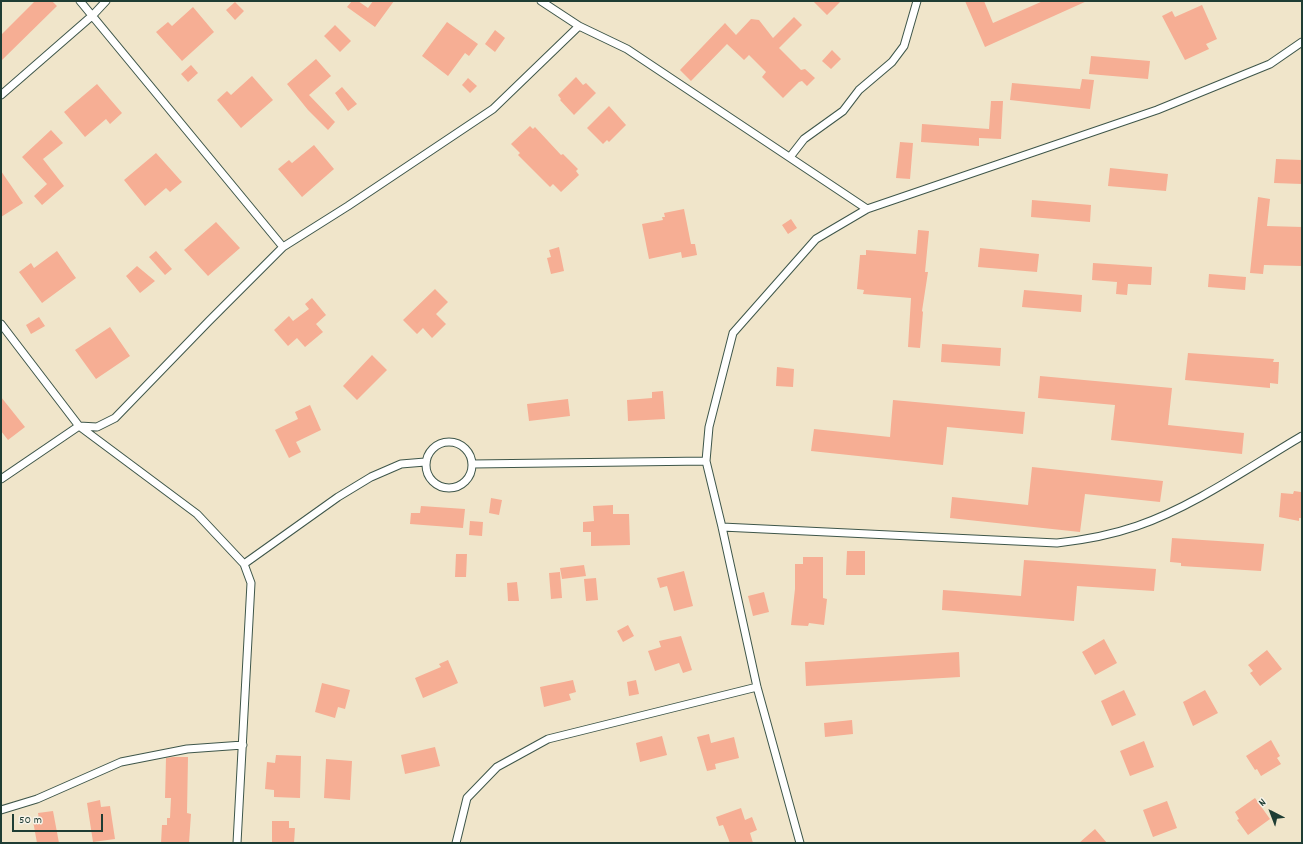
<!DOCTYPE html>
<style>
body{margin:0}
#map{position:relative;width:1303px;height:844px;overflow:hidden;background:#f0e5ca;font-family:Dekko,sans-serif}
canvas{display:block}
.frame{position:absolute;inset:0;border:2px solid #1f3d34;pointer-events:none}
.north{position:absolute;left:1251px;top:792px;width:40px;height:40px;-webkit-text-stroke:3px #f7f3e8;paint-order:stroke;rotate:318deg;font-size:11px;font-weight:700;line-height:16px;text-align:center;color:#1f3d34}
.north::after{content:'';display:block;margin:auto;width:14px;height:18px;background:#1f3d34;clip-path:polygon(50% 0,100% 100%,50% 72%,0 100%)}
.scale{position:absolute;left:12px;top:814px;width:91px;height:18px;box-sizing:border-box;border:2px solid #1f3d34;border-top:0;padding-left:5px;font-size:12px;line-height:14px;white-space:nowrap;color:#1f3d34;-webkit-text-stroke:3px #f7f3e8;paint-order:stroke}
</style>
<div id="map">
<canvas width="1303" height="844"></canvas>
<div class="frame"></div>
<div class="north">N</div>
<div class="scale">50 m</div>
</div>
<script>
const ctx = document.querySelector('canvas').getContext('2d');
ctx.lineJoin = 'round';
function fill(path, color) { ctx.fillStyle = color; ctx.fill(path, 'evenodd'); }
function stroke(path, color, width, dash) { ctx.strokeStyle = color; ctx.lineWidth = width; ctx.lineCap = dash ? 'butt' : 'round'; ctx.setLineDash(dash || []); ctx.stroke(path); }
const building = new Path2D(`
 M35 1H52L57 6 1 61V35Z
 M352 1H358L368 8 373 1H394L375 27 347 7Z
 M813 1H841L827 15Z
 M965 1H984L993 23 1043 1H1087L985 47Z
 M235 2 244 11 235 20 226 10Z
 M1202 5 1217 39 1206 44 1209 49 1185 60 1162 16 1172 11 1175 17Z
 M193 7 214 32 182 61 156 32 168 22 172 26Z
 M794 17 802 25 779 48 801 70 805 69 815 78 807 86 802 81 799 82 783 98 762 77 766 72 749 55 744 60 727 44 691 81 680 70 725 23 736 35 751 19 759 20 773 38Z
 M447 22 478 44 469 56 465 53 448 76 422 56Z
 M335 25 351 41 340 52 324 36Z
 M495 30 505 38 495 52 485 44Z
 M832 50 841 59 831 69 822 61Z
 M1091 56 1150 61 1148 79 1089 74Z
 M316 59 331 76 309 95 335 122 328 130 308 110 287 84Z
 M191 65 198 73 188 82 181 74Z
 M252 76 273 100 241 128 217 100 227 91 231 95Z
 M576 77 583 85 586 83 596 93 574 115 560 100 561 99 558 95Z
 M468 78 477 86 470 93 462 85Z
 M1082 79 1094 80 1090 109 1010 100 1012 83 1080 89Z
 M97 84 122 113 110 124 106 119 85 137 64 112Z
 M342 87 357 104 348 111 335 93Z
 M991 101H1003L1001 139 979 138V146L921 142 922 124 989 129Z
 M609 106 626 125 609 142 607 140 603 144 587 128Z
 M530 126 533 129 535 127 561 155 563 154 578 169 576 171 579 175 561 192 553 184 550 187 518 155 520 153 511 144Z
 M51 130 63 143 43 159 64 186 42 205 34 196 47 184 22 157Z
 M900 142 913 143 910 179 896 178Z
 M314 145 334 169 302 197 278 169 289 160 292 163Z
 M156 153 182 182 170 192 166 188 145 206 124 180Z
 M1276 159 1302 160V184L1274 183Z
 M1110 168 1168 174 1166 191 1108 186Z
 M1 171 23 203 1 217Z
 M1258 197 1270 199 1267 226 1302 227V266L1264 265 1263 274 1250 273Z
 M1032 200 1091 205 1090 222 1031 217Z
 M684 209 691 244H695L697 255 682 258 681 252 649 259 642 224 663 220 662 217H665L664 213Z
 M791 219 797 228 788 234 782 225Z
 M216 222 240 248 208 276 184 250Z
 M918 230 929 231 925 272H928L922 311 923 312 920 348 908 347 911 298 863 294 864 290 857 289 860 255H866V250L916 254Z
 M559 247 564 271 551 274 547 258 551 257 549 250Z
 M980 248 1039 254 1037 272 978 267Z
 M57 251 76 278 42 303 19 272 31 263 34 268Z
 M156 251 172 269 165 275 149 257Z
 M1093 263 1152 267 1151 285 1128 284 1127 295 1116 294 1117 282 1092 280Z
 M137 266 155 281 140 293 126 276Z
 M1209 274 1246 277 1245 290 1208 287Z
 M435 289 448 302 436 314 446 324 432 338 423 328 417 334 403 320Z
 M1024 290 1082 295 1081 312 1022 307Z
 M312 298 326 315 316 324 323 332 305 347 297 338 288 346 274 330 289 316 293 321 309 309 305 304Z
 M39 317 45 326 31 334 26 325Z
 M110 327 130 356 96 379 75 350Z
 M942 344 1001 348 1000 366 941 362Z
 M1188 353 1274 359 1273 362H1279L1278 384 1270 383V388L1185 380Z
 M372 355 387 370 357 400 343 386Z
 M777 367 794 369 793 387 776 386Z
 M1040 376 1172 388 1168 425 1244 433 1242 454 1111 440 1115 405 1038 398Z
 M663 391 665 419 628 421 627 400 652 398V392Z
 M1 397 25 427 8 440 1 431Z
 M568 399 570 416 529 421 527 404Z
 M893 400 1025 412 1023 434 947 427 943 465 811 451 814 429 890 437Z
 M310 405 321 430 296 442 301 452 289 458 275 430 298 419 295 412Z
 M1032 467 1163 481 1160 502 1085 494 1080 532 950 518 952 497 1028 505Z
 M1294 491 1301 492 1302 495V518H1299V521L1279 517 1281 493 1293 494Z
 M491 498 502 500 499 515 489 513Z
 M613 505V514H629L630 545 591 546V532H583V522L594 521 593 506Z
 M421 506 465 509 463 528 410 524 411 513H420Z
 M470 521 483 522 482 536 469 535Z
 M1172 538 1264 544 1261 571 1181 566V563L1170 562Z
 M847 551H865V575H846Z
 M456 554H467L466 577H455Z
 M803 557H823V598L827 599 824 625 809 623 808 626 791 625 795 589V564H803Z
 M1024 560 1156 569 1154 591 1077 586 1074 621 942 610 943 590 1021 596Z
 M584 565 586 576 562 579 560 568Z
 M684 571 693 606 674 611 667 586 660 588 657 578Z
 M560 572 562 598 551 599 549 573Z
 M596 578 598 600 586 601 584 579Z
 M517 582 519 601H508L507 583Z
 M764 592 769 612 753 616 748 596Z
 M628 625 634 636 623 642 617 631Z
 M681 636 692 670 683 673 679 663 655 671 648 651 661 647 659 641Z
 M1104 639 1117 663 1095 675 1082 652Z
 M1267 650 1282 669 1260 686 1250 673 1253 671 1248 665Z
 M959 652 960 677 806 686 805 662Z
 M448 660 458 683 423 698 415 678 441 667 439 664Z
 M573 680 576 692 569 694 571 700 544 707 540 687Z
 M636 680 639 694 629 696 627 682Z
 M322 683 350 690 345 709 338 707 335 718 315 712Z
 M1124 690 1136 715 1112 726 1101 701Z
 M1205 690 1218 713 1193 726 1183 702Z
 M852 720 853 734 825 737 824 723Z
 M709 734 711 743 734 737 739 758 715 764 716 769 707 771 697 737Z
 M662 736 667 755 640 762 636 743Z
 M1271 740 1280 756 1277 758 1281 764 1261 776 1257 769 1255 770 1246 756Z
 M1144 741 1154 767 1130 776 1120 751Z
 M435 747 440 766 405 774 401 755Z
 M276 755 301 756 300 798 274 797V790L265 789 267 762 275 763Z
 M173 757H188L187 813 191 814 189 843H161L162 825H167V818H170L171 798H165L166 758Z
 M326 759 352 761 350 800 324 798Z
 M1255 798 1270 819 1248 835 1237 820 1239 819 1235 812Z
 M100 800 101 807 110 806 115 839 93 842 87 803Z
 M1167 801 1177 828 1153 837 1143 810Z
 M741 808 745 820 752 817 757 830 750 833 753 843H730L723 825 719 826 716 817Z
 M53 811 59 843H37L33 821 39 819 38 813Z
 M272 821H289V828H295L294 843H272Z
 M1095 829 1107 843H1079Z`);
const lane = new Path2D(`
 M80 1 283 247
 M541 1 579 26 627 49 867 209
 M1 95 93 15 106 1
 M790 157 804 139 843 111 859 90 892 62 904 46 917 1
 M1 324 79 426 197 514 244 564 251 583 237 843
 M426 465a23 23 0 1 1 46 0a23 23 0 1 1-46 0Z
 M473 464 706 461
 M1 479 79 426 97 427 115 418 209 321 283 247 348 206 493 109 579 26
 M722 527 1057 543C1084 540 1111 535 1137 526 1193 507 1251 466 1302 436
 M244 564 338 497 371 477 401 464 425 462
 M1 810 37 799 121 762 187 749 243 745
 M456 843 467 798 497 767 548 739 757 687
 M800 843 757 687 722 527 706 461 709 427 733 333 816 239 867 209 1157 110 1270 64 1302 42`);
fill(building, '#f6ae94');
stroke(lane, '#3e564a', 9);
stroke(lane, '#fff', 7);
</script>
